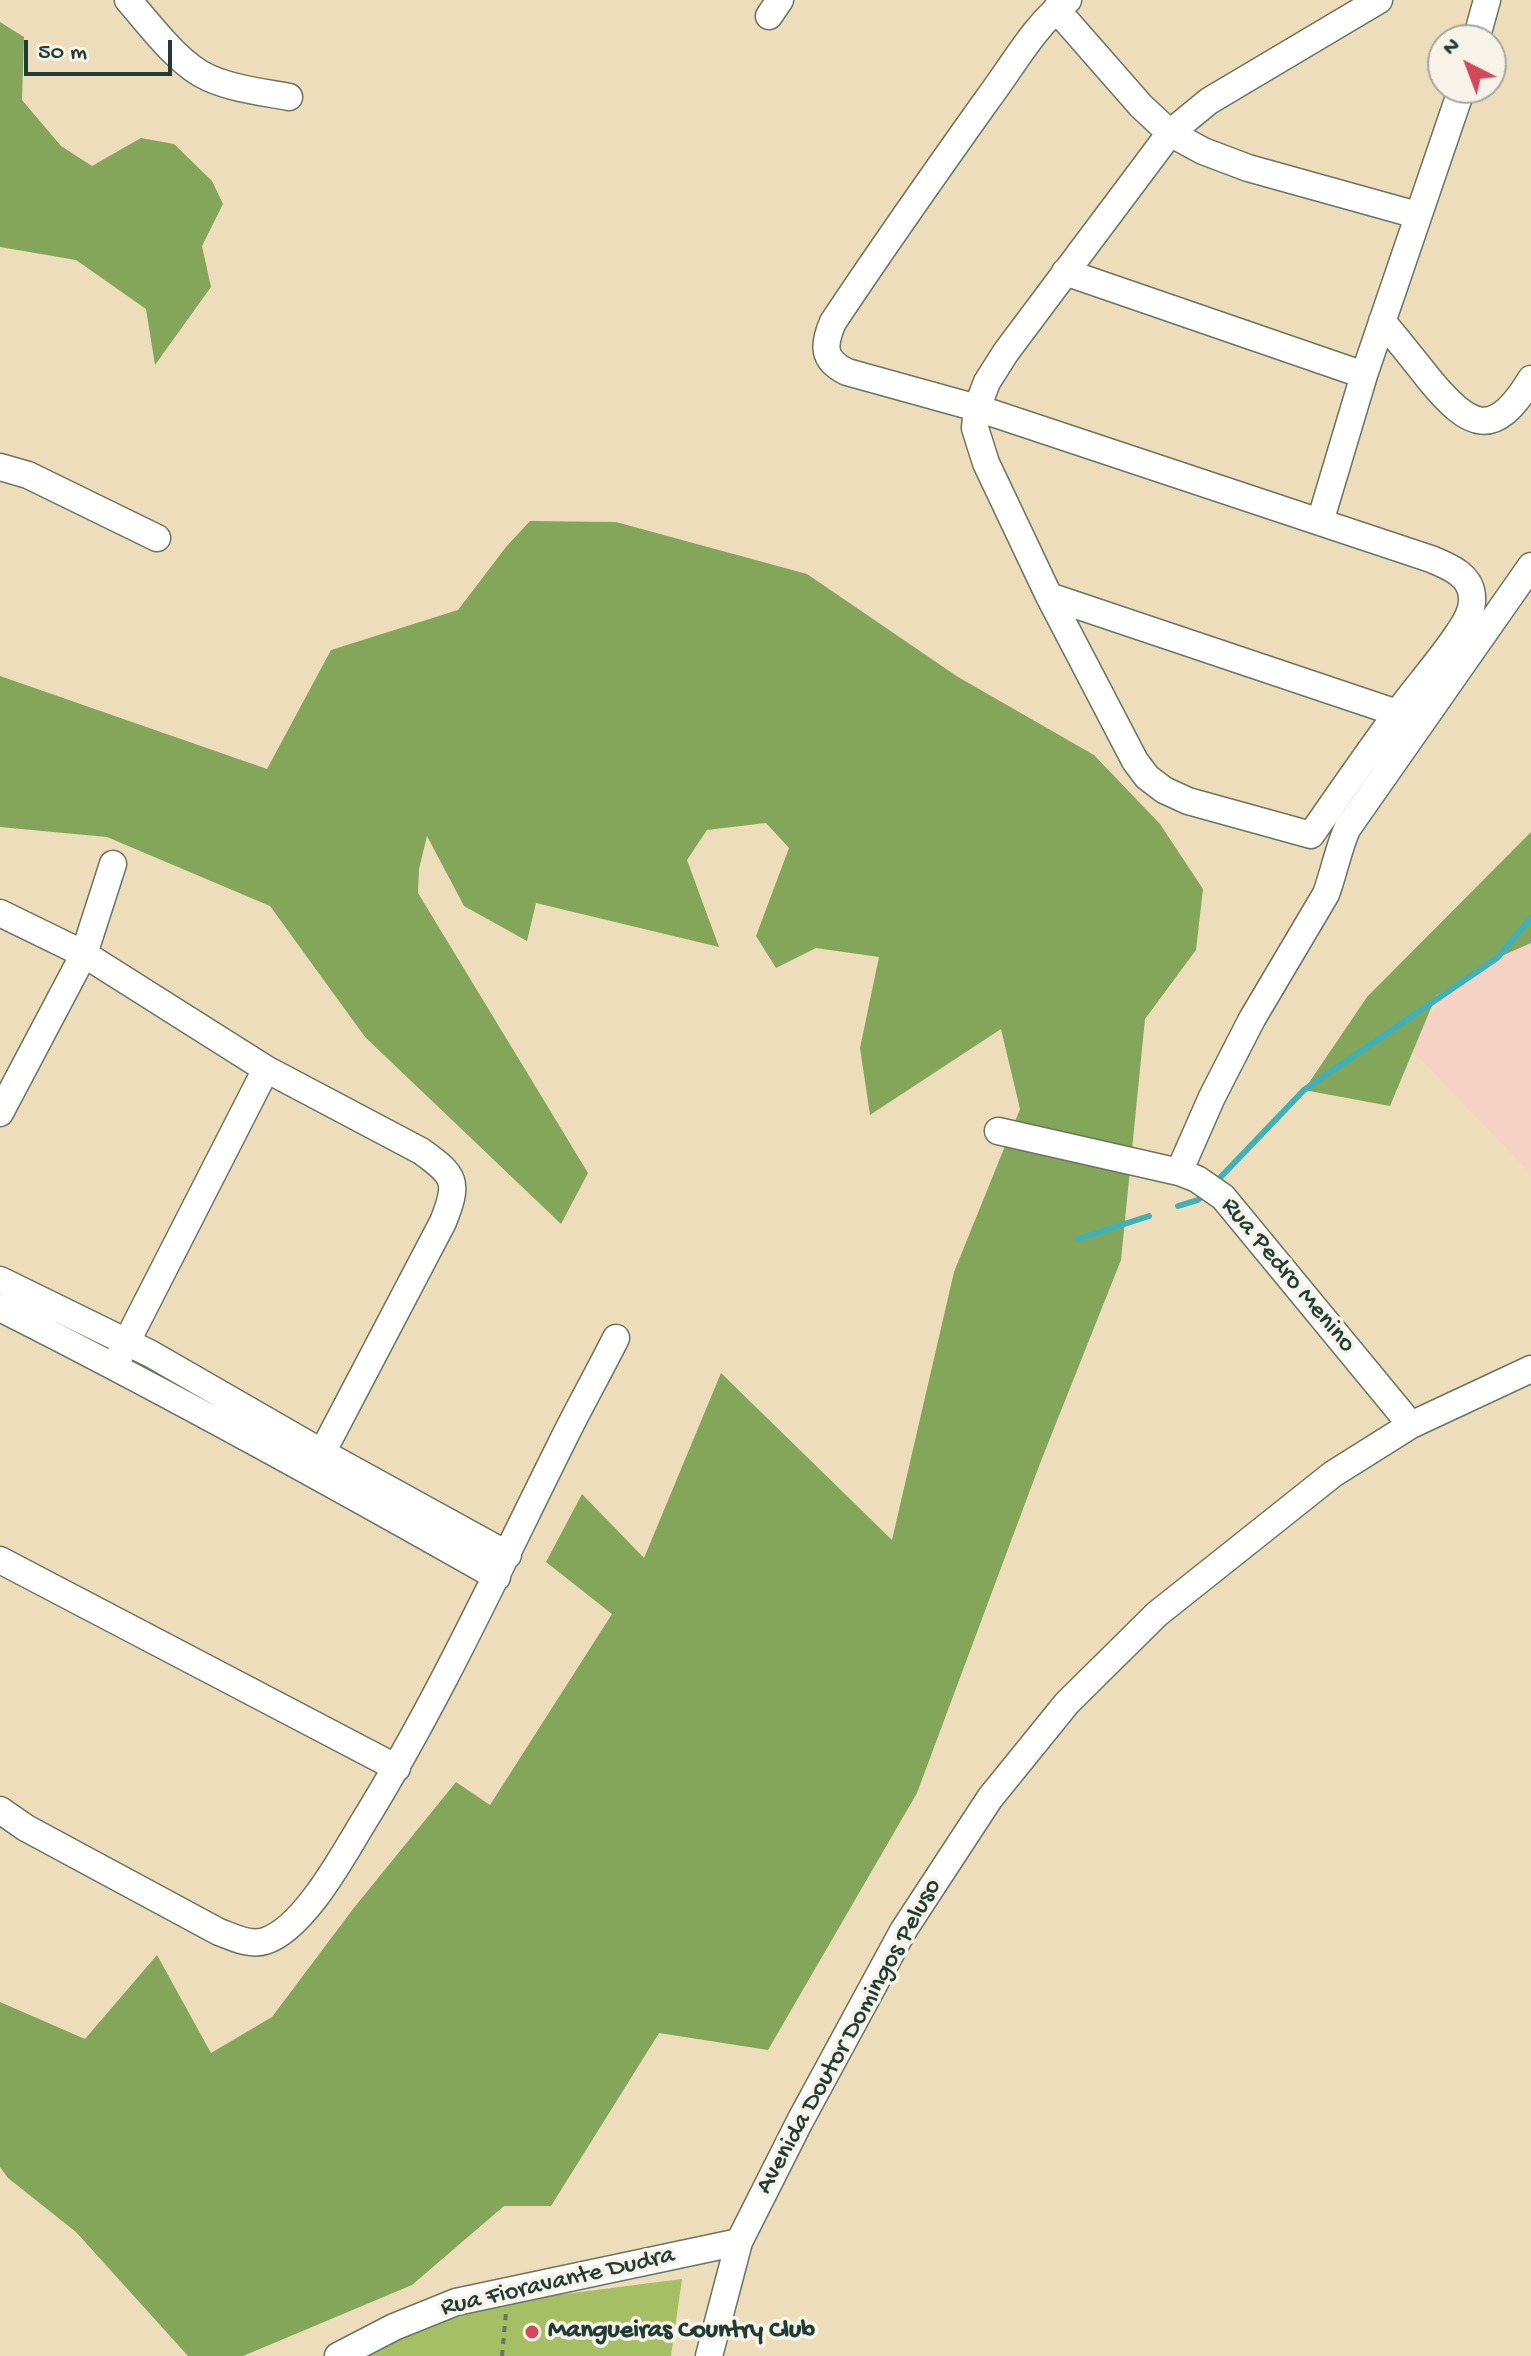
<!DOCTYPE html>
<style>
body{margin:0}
#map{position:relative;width:1531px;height:2356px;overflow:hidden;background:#edb;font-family:"Gochi Hand",sans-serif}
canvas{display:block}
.north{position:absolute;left:1427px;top:24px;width:80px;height:80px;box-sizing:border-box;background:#f7f3e8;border:2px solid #a1aaa0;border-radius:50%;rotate:318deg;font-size:22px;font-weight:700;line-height:32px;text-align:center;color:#1f3d34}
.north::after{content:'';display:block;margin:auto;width:28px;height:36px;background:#d1495b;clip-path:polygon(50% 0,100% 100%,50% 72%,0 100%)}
.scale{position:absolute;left:24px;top:40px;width:148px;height:36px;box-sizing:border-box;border:4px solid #1f3d34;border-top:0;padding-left:10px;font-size:24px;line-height:28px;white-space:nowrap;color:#1f3d34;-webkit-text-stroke:6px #f7f3e8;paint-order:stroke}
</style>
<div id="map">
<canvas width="1531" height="2356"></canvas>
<div class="north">N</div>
<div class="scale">50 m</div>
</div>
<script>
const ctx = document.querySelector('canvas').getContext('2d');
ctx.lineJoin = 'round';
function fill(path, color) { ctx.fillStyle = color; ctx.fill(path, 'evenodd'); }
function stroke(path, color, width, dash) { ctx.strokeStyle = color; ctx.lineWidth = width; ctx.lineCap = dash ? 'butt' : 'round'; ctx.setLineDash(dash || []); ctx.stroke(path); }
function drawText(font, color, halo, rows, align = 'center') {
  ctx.font = font + ' "Gochi Hand",sans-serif'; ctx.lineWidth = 7; ctx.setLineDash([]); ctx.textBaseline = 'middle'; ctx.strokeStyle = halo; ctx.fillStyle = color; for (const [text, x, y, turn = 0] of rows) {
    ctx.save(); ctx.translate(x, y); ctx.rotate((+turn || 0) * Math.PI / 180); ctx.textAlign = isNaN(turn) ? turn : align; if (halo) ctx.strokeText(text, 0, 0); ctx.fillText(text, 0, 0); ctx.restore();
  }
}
const built = new Path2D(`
 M1531 938V1174L1400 1038 1439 1006 1436 996 1465 984 1512 946Z`);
const green = new Path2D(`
 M682 2279 671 2356H324L455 2308Z`);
const forest = new Path2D(`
 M0 22 24 37 22 100 61 146 92 166 141 138 174 144 212 181 223 204 202 246 211 287 155 365 146 309 76 260 0 247Z
 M530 521 616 522 807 574 958 677 1094 755 1160 824 1203 889 1196 950 1145 1019 1121 1260 1039 1466 917 1793 768 2050 659 2033 551 2206H504L412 2285 243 2356H188L76 2232 8 2178 0 2167V2002L85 2039 157 1955 211 2053 272 2017 353 1909 456 1782 490 1805 612 1614 546 1562 582 1494 644 1558 721 1373 892 1540 954 1272 1020 1109 1001 1029 870 1115 860 1048 879 957 816 948 776 968 756 936 789 848 766 823 707 830 687 860 719 947 536 903 527 941 464 906 427 836 419 869 418 893 588 1173 561 1224 365 1037 270 906 107 837 0 827V676L267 769 331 650 458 610 506 547Z
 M1531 832V943L1497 958 1436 996 1390 1106 1304 1090 1367 997Z`);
const stream = new Path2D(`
 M1214 1184 1304 1090 1497 958 1531 918
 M1178 1206 1198 1200 1206 1192
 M1078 1239 1149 1216`);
const path = new Path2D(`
 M502 2356 506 2312`);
const minor = new Path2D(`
 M128 0C150 25 179 65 209 78 234 89 263 92 289 97
 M1068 0C1035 24 1012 67 987 100 935 173 883 247 833 322 823 345 822 360 847 372L977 408 987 382 1006 352 1170 133 1209 101 1379 0
 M1056 9 1141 106 1170 133 1203 151 1248 168 1417 215
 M769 16 780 0
 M1476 40 1487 0
 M1065 272 1364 375
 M1382 321C1398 340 1414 360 1429 379 1470 429 1494 440 1531 379
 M977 408 1431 559C1448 566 1472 575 1472 598 1473 610 1466 622 1459 632 1440 661 1416 687 1396 715 1367 754 1339 795 1311 835L1188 801 1164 790 1147 777 1135 761 1049 596 986 463 975 428Z
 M0 467 28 475 157 538
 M1320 522 1364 375 1462 88
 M1049 596 1397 713
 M0 913 84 954 266 1069 421 1151C456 1176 459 1182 443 1222L312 1472
 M0 1113 84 954 113 864
 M998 1131 1179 1172 1197 1179 1223 1197 1411 1425
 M1179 1172 1212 1097 1252 1019 1326 894C1334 872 1338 850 1347 829L1531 566
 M0 1280 151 1354 323 1453 508 1555
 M0 1308C169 1393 333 1484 497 1577
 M120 1355 266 1069
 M0 1560 397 1768
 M0 1810 26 1828 219 1932C233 1937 250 1946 265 1941 303 1929 341 1859 361 1826 439 1700 500 1566 566 1434 582 1402 600 1370 616 1338
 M338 2356 394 2327 456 2302 739 2242
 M709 2356 739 2242 800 2121 903 1931 990 1798 1067 1703 1157 1614 1333 1474 1411 1425 1531 1369`);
const markers = [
 [532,2332,8,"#d1495b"]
];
const streetNames = [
 ["Rua Pedro Menino",1287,1276,50],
 ["Avenida Doutor Domingos Peluso",850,2037,-61],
 ["Rua Fioravante Dudra",558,2283,-13]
];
const poiNames = [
 ["Mangueiras Country Club",548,2332]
];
fill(built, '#f6d2c4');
fill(green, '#a6bf65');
fill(forest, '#84a65a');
stroke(stream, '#40b1b8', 6);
stroke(minor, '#677563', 29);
stroke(path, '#677563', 4, [6, 6]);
stroke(minor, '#fff', 26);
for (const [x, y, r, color] of markers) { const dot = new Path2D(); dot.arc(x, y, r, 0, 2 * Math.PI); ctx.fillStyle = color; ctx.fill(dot); stroke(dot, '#f7f3e8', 3); }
drawText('26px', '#1f3d34', '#f7f3e8', streetNames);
drawText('bold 26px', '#1f3d34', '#f7f3e8', poiNames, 'left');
</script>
